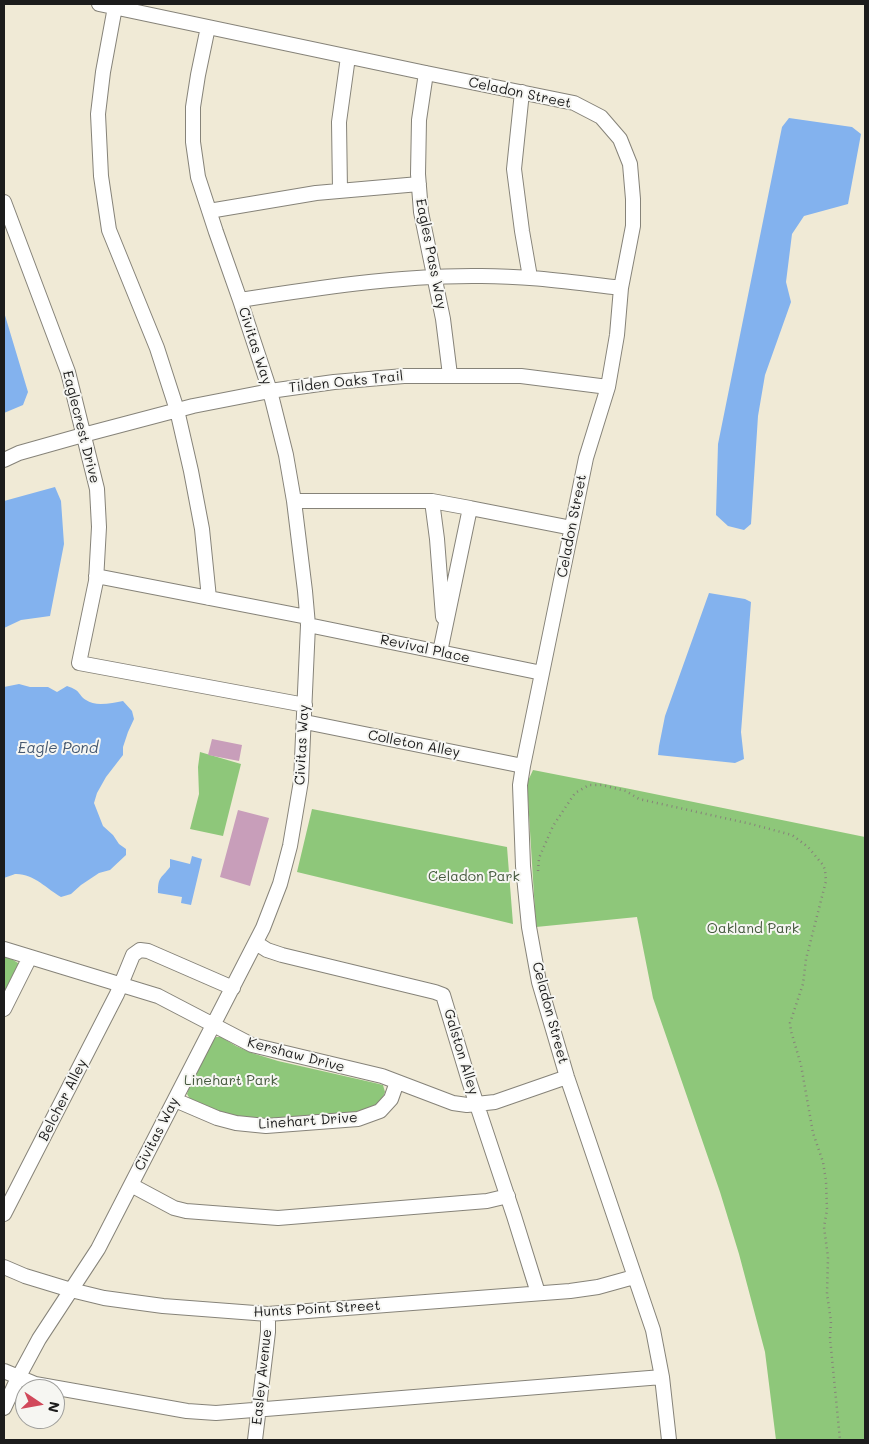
<!DOCTYPE html>
<style>
body{margin:0}
#map{position:relative;width:869px;height:1444px;overflow:hidden;background:#f0ead6;font-family:Mali,sans-serif}
canvas{display:block}
.frame{position:absolute;inset:0;border:5px solid #1c1c1c;pointer-events:none}
.north{position:absolute;left:15px;top:1379px;width:50px;height:50px;box-sizing:border-box;background:#f6f6f2;border:1px solid #9f9f9c;border-radius:50%;rotate:102deg;font-size:14px;font-weight:700;line-height:20px;text-align:center;color:#1c1c1c}
.north::after{content:'';display:block;margin:auto;width:18px;height:22px;background:#d1495b;clip-path:polygon(50% 0,100% 100%,50% 72%,0 100%)}
</style>
<div id="map">
<canvas width="869" height="1444"></canvas>
<div class="frame"></div>
<div class="north">N</div>
</div>
<script>
const ctx = document.querySelector('canvas').getContext('2d');
ctx.lineJoin = 'round';
function fill(path, color) { ctx.fillStyle = color; ctx.fill(path, 'evenodd'); }
function stroke(path, color, width, dash) { ctx.strokeStyle = color; ctx.lineWidth = width; ctx.lineCap = dash ? 'butt' : 'round'; ctx.setLineDash(dash || []); ctx.stroke(path); }
function drawText(font, color, halo, rows, align = 'center') {
  ctx.font = font + ' Mali,sans-serif'; ctx.lineWidth = 4; ctx.setLineDash([]); ctx.textBaseline = 'middle'; ctx.strokeStyle = halo; ctx.fillStyle = color; for (const [text, x, y, turn = 0] of rows) {
    ctx.save(); ctx.translate(x, y); ctx.rotate((+turn || 0) * Math.PI / 180); ctx.textAlign = isNaN(turn) ? turn : align; if (halo) ctx.strokeText(text, 0, 0); ctx.fillText(text, 0, 0); ctx.restore();
  }
}
const green = new Path2D(`
 M200 752 241 764 223 836 190 829 199 794 198 767Z
 M533 770 625 788 865 837V1440H776L765 1352 739 1254 720 1192 653 998 637 917 536 927 527 783Z
 M312 809 507 847 513 924 297 872Z
 M4 956 10 958 18 963V968L4 996Z
 M216 1037H221L236 1046 252 1053 278 1061 375 1083 383 1085 385 1092C382 1101 375 1106 367 1110 351 1116 333 1115 317 1116 293 1118 268 1121 244 1117 225 1115 207 1107 190 1099L187 1094 189 1088 211 1043Z`);
const water = new Path2D(`
 M789 118 852 127 861 134 848 204 804 216 792 234 786 282 791 302 765 375 758 416 751 524 744 530 728 526 716 515 718 444 782 127Z
 M4 312 28 392 23 405 4 413Z
 M55 487 61 501 64 544 50 616 21 620 4 628V501Z
 M709 593 745 599 751 602 741 732 744 759 735 763 658 755 659 746 665 716Z
 M19 684 30 687H48L57 692 67 686C82 691 77 694 86 700 95 707 112 703 123 701L132 711 134 719 128 732 123 747V755L106 777 97 793 94 803 103 826 113 835 119 844 126 849V855L110 870 99 873 81 885 71 894 61 897C47 889 33 873 15 874 12 875 7 877 4 878V687Z
 M192 856 202 859 191 905 181 903 182 897 158 893C158 876 161 879 170 867V859L190 864Z`);
const building = new Path2D(`
 M212 739 242 745 239 761 208 755Z
 M238 810 269 818 250 886 220 877Z`);
const path = new Path2D(`
 M538 871 539 858 553 826 575 793 589 785H602L626 791 639 799 751 824 792 835 808 847 823 865 825 870 826 881 806 959 803 984 790 1023 791 1031 801 1065 813 1133 823 1162 826 1181 827 1210 824 1227 828 1257 827 1294 831 1321 830 1338 840 1440`);
const minor = new Path2D(`
 M99 4 426 73 574 103 601 117 620 139 630 164 633 199V226L621 288 617 335 608 387 586 458 523 766 520 785 523 866 529 927 539 982 567 1077 653 1330 662 1377 669 1440
 M115 7 103 72 98 114 101 176 109 230 157 348 177 410 191 471 202 529 209 598
 M426 73 419 120 418 174 421 212 443 319 450 375
 M522 92 514 169 522 231 530 277
 M340 190 339 122 348 57
 M4 202 68 372 97 489 99 527 96 581 79 663 305 705
 M209 211 316 193 419 184
 M240 300C317 288 395 276 472 276 522 275 571 282 621 288
 M4 460 19 453 83 435 193 406 270 391 334 382 404 376H521L608 387
 M294 501H432L470 508 440 652
 M432 501 437 539 443 617
 M470 508 572 528
 M96 576 307 617
 M308 625 542 673
 M305 722 523 766
 M256 943 267 950 282 955 435 992 443 995 469 1081 514 1216 538 1293
 M4 949 158 996 252 1045 382 1076 453 1103 467 1105 495 1102 567 1077
 M4 1009 30 957
 M175 1100 217 1118 236 1123 266 1126 358 1119 380 1111 391 1099 397 1082
 M131 1185 174 1208 186 1211 278 1218 487 1201 508 1196
 M4 1214 117 994 133 955 140 950 148 951 233 988
 M4 1267 25 1276 71 1290 104 1298 163 1306 268 1314 570 1291 598 1287 634 1277
 M4 1371 35 1384 187 1411 216 1413 662 1377
 M4 1408 18 1378 39 1339 98 1249 263 928 280 884 290 846 301 781 308 625 305 591 294 501 286 455 270 391 240 300 216 232 198 177 193 142V107L198 75 208 27
 M255 1440 268 1332V1314`);
const streetNames = [
 ["Celadon Street",520,93,12],
 ["Eagles Pass Way",431,254,79],
 ["Civitas Way",255,346,72],
 ["Tilden Oaks Trail",346,382,-6],
 ["Eaglecrest Drive",81,427,76],
 ["Celadon Street",572,526,-79],
 ["Revival Place",425,649,12],
 ["Colleton Alley",414,744,11],
 ["Civitas Way",302,745,-87],
 ["Celadon Street",550,1013,75],
 ["Galston Alley",461,1052,73],
 ["Kershaw Drive",296,1055,15],
 ["Belcher Alley",63,1100,-63],
 ["Linehart Drive",308,1121,-4],
 ["Civitas Way",157,1134,-63],
 ["Hunts Point Street",317,1309,-3],
 ["Easley Avenue",262,1377,-84]
];
const parkNames = [
 ["Celadon Park",474,877],
 ["Oakland Park",753,929],
 ["Linehart Park",231,1081]
];
const waterNames = [
 ["Eagle Pond",58,748]
];
fill(green, '#8ec77a');
fill(water, '#83b2ee');
fill(building, '#c89eba');
stroke(minor, '#868379', 16);
stroke(path, '#868379', 2.5, [1, 4]);
stroke(minor, '#fff', 14);
drawText('14px', '#1c1c1c', '#f6f6f2', streetNames);
drawText('14px', '#44583d', '#f6f6f2', parkNames);
drawText('italic 15px', '#455870', '#f6f6f2', waterNames);
</script>
